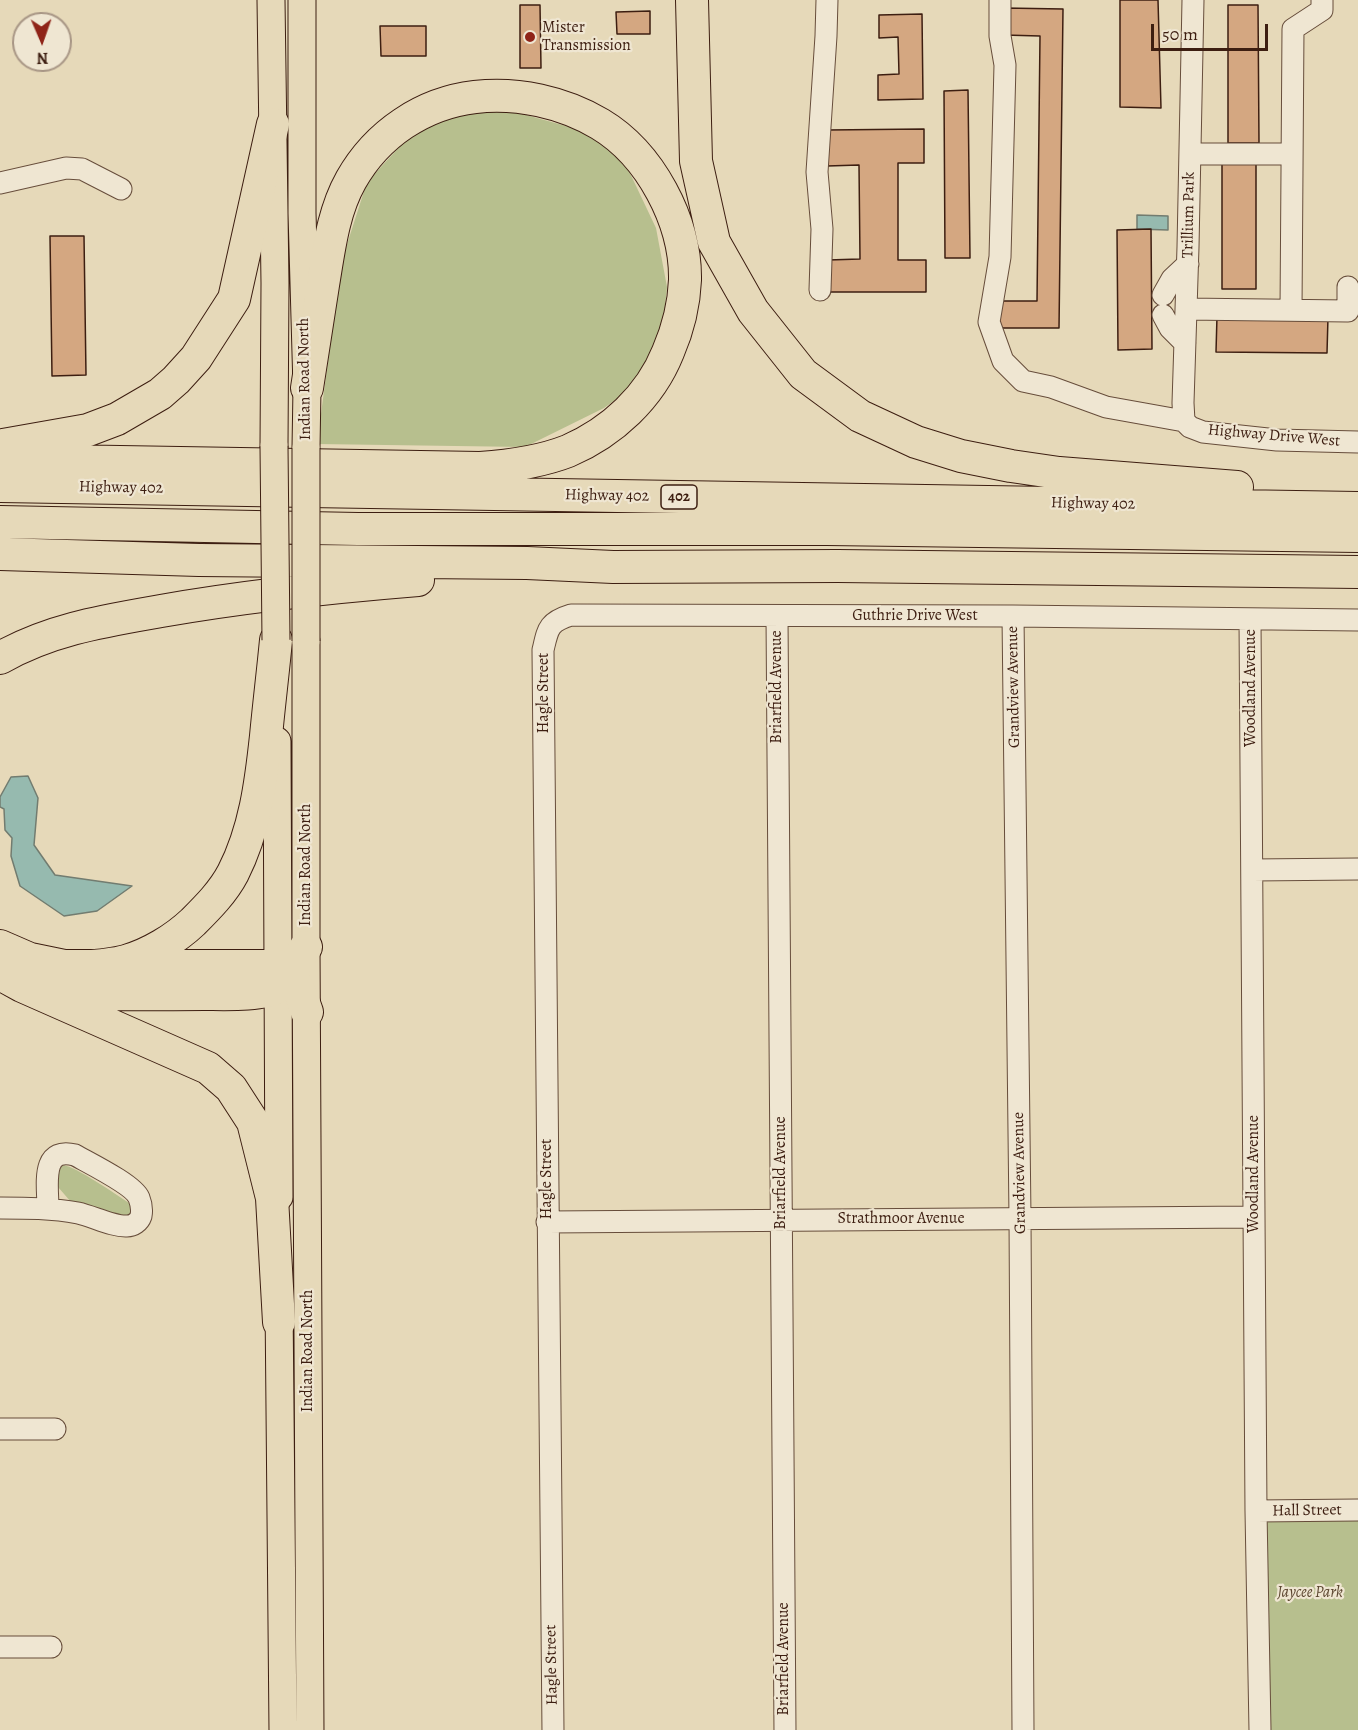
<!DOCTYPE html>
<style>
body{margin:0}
#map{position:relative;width:1358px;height:1730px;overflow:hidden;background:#e6d9b9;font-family:Alegreya,serif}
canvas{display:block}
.north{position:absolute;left:12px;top:12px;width:60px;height:60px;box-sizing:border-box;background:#efe6d2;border:2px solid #a89685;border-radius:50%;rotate:178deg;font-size:16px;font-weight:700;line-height:24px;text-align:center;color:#3d1e11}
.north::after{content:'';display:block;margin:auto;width:21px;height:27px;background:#8f2418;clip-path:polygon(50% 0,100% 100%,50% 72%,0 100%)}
.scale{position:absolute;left:1151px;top:24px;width:117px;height:27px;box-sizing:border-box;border:3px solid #3d1e11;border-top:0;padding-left:8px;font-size:18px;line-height:21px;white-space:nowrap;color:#3d1e11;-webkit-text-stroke:4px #efe6d2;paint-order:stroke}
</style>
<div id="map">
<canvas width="1358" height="1730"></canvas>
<div class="north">N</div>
<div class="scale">50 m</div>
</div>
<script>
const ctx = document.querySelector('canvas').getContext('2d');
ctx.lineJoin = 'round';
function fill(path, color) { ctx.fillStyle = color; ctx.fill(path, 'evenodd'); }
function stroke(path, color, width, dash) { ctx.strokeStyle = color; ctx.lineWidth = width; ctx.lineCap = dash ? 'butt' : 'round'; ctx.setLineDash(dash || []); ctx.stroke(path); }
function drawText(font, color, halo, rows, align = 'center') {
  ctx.font = font + ' Alegreya,serif'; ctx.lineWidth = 4.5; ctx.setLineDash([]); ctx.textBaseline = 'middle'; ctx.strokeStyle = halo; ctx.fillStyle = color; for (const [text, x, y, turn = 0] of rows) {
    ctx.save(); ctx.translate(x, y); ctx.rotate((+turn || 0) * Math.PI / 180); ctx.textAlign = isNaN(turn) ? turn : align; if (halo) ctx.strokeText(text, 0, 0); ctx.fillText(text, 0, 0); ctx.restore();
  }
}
const green = new Path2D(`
 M490 105 595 134 628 169 656 228 667 287 661 349 629 390 604 408 525 447 317 444 341 263 367 182 416 129Z
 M63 1165C77 1167 115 1194 129 1203L133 1208 129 1218 71 1202 58 1187 57 1180 58 1170Z
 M1358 1517V1730H1264L1259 1519Z`);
const water = new Path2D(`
 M1137 215 1168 216V230L1137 229Z
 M28 776 38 798 34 845 55 875 132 886 97 911 64 916 20 886 11 856 12 838 5 830 4 809 0 807V797L11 777Z`);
const building = new Path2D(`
 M1120 0H1158L1161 108 1120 107Z
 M520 5H540L541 68H520Z
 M1228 5H1258L1259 143H1228Z
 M1004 8 1063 9 1059 328H998V301H1037L1040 36 1004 35Z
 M650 11V34H617L616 12Z
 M922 14 923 99 878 100V75L899 74 898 37 879 38V15Z
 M380 26H426V56H381Z
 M968 90 970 258H945L944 91Z
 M924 129V163H898V260H926V292H828V260L860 259 859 165 827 166V130Z
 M1222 158H1256V289H1222Z
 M1151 229 1152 349 1118 350 1117 230Z
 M50 236H84L86 375 52 376Z
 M1217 316 1328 317 1327 353 1216 352Z`);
const minor = new Path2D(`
 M1000 0V36L1005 65 1000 257 989 322 1003 361 1023 381 1051 387 1106 407 1184 421
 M1193 0 1188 247 1183 403 1184 421 1190 427 1203 432 1277 440 1358 442
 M1190 154H1292
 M0 183 66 168 82 169 121 189
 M820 290 822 229 817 172 826 36 827 0
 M1163 295 1172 279 1188 264
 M1186 309 1348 311V287
 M1291 310 1293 29 1322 10V0
 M1163 315 1170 328 1185 343
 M777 616 785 1730
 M1013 616 1020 1218 1023 1730
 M1250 619 1256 1511 1260 1730
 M1252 870 1358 869
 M0 1208C26 1208 52 1208 78 1213 92 1216 114 1227 127 1226 133 1226 139 1222 141 1216 142 1211 141 1203 139 1198 134 1185 89 1163 75 1155 40 1146 48 1186 48 1208
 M547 1222 1254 1217
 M0 1429H55
 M1256 1511 1358 1510
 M0 1647H51
 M553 1730 543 650C548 629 548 622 571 615L1013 616 1358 620`);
const major = new Path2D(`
 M271 0 275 283 274 446
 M302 0V213L307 388 306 448
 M306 641V947L310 1730
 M277 741 279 1197
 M279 1302 283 1730`);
const highway = new Path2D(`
 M692 0 696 161 714 242 753 311 803 374 860 416 916 442 961 456 1011 466 1059 473 1237 487
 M3 445 88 430 117 419 160 394 176 380 196 358 234 299 273 124
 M0 460 480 468C510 466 540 462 568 451 612 432 650 397 668 352 678 329 684 305 685 280 686 221 650 154 600 124 563 102 517 92 475 97 423 103 377 134 351 180 333 212 329 249 323 285 318 319 312 354 307 388
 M0 486 1358 508
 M0 522 358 529H827L1358 536
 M0 554 199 560 527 563 613 567 838 566 1358 572
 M0 658C51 629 104 621 161 611 246 596 332 587 418 580
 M0 946 30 959 64 966H278C295 974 301 995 307 1012
 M81 967C96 966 112 965 126 961 150 954 175 939 193 922 208 907 223 892 233 873 255 830 261 783 266 736 269 704 273 672 276 640
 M0 974 22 986 208 1068 231 1088 253 1122 272 1198 279 1322
 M52 990C102 996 153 994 204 994 222 994 262 996 277 987 287 982 299 957 306 947`);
const majorBridge = new Path2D(`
 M274 446 276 640
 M306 641V448`);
const markers = [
 [530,37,6,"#8f2418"]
];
const shields = [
 [679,497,36]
];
const shieldNames = [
 ["402",679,497]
];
const poiNames = [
 ["Mister",542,28],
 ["Transmission",542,46]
];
const streetNames = [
 ["Trillium Park",1189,215,-89],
 ["Indian Road North",305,379,-91],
 ["Highway Drive West",1274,436,5],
 ["Highway 402",121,488,1],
 ["Highway 402",607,496,1],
 ["Highway 402",1093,504,1],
 ["Guthrie Drive West",915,616],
 ["Briarfield Avenue",777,687,-90],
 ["Grandview Avenue",1014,687,-91],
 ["Woodland Avenue",1251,688,-90],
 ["Hagle Street",544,693,-90],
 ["Indian Road North",306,865,-90],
 ["Briarfield Avenue",781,1173,-90],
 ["Grandview Avenue",1020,1173,-91],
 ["Woodland Avenue",1254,1174,-90],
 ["Hagle Street",547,1179,-90],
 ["Strathmoor Avenue",901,1219],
 ["Indian Road North",308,1351,-90],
 ["Hall Street",1307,1511,-1],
 ["Briarfield Avenue",784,1659,-90],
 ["Hagle Street",552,1665,-91]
];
const parkNames = [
 ["Jaycee Park",1310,1593]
];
fill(green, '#b7bf8e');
fill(water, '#96baaf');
stroke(water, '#727c70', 1.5);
fill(building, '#d4a781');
stroke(building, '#3d1e11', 1.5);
stroke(minor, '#674d3b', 23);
stroke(major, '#3d1e11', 29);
stroke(highway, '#3d1e11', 34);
stroke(minor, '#efe6d2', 21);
stroke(major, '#e6d9b9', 27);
stroke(highway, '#e6d9b9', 32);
stroke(majorBridge, '#3d1e11', 29, []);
stroke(majorBridge, '#e6d9b9', 27);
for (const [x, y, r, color] of markers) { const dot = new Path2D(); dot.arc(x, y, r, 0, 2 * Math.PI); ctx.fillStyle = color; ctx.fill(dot); stroke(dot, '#efe6d2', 2); }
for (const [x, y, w] of shields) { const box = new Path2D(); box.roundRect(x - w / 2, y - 12, w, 24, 4.5); ctx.fillStyle = '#efe6d2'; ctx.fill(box); stroke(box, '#3d1e11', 1.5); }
drawText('bold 15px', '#3d1e11', null, shieldNames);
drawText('16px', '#3d1e11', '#efe6d2', poiNames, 'left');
drawText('16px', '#3d1e11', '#efe6d2', streetNames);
drawText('italic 16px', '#5c4630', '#efe6d2', parkNames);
</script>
